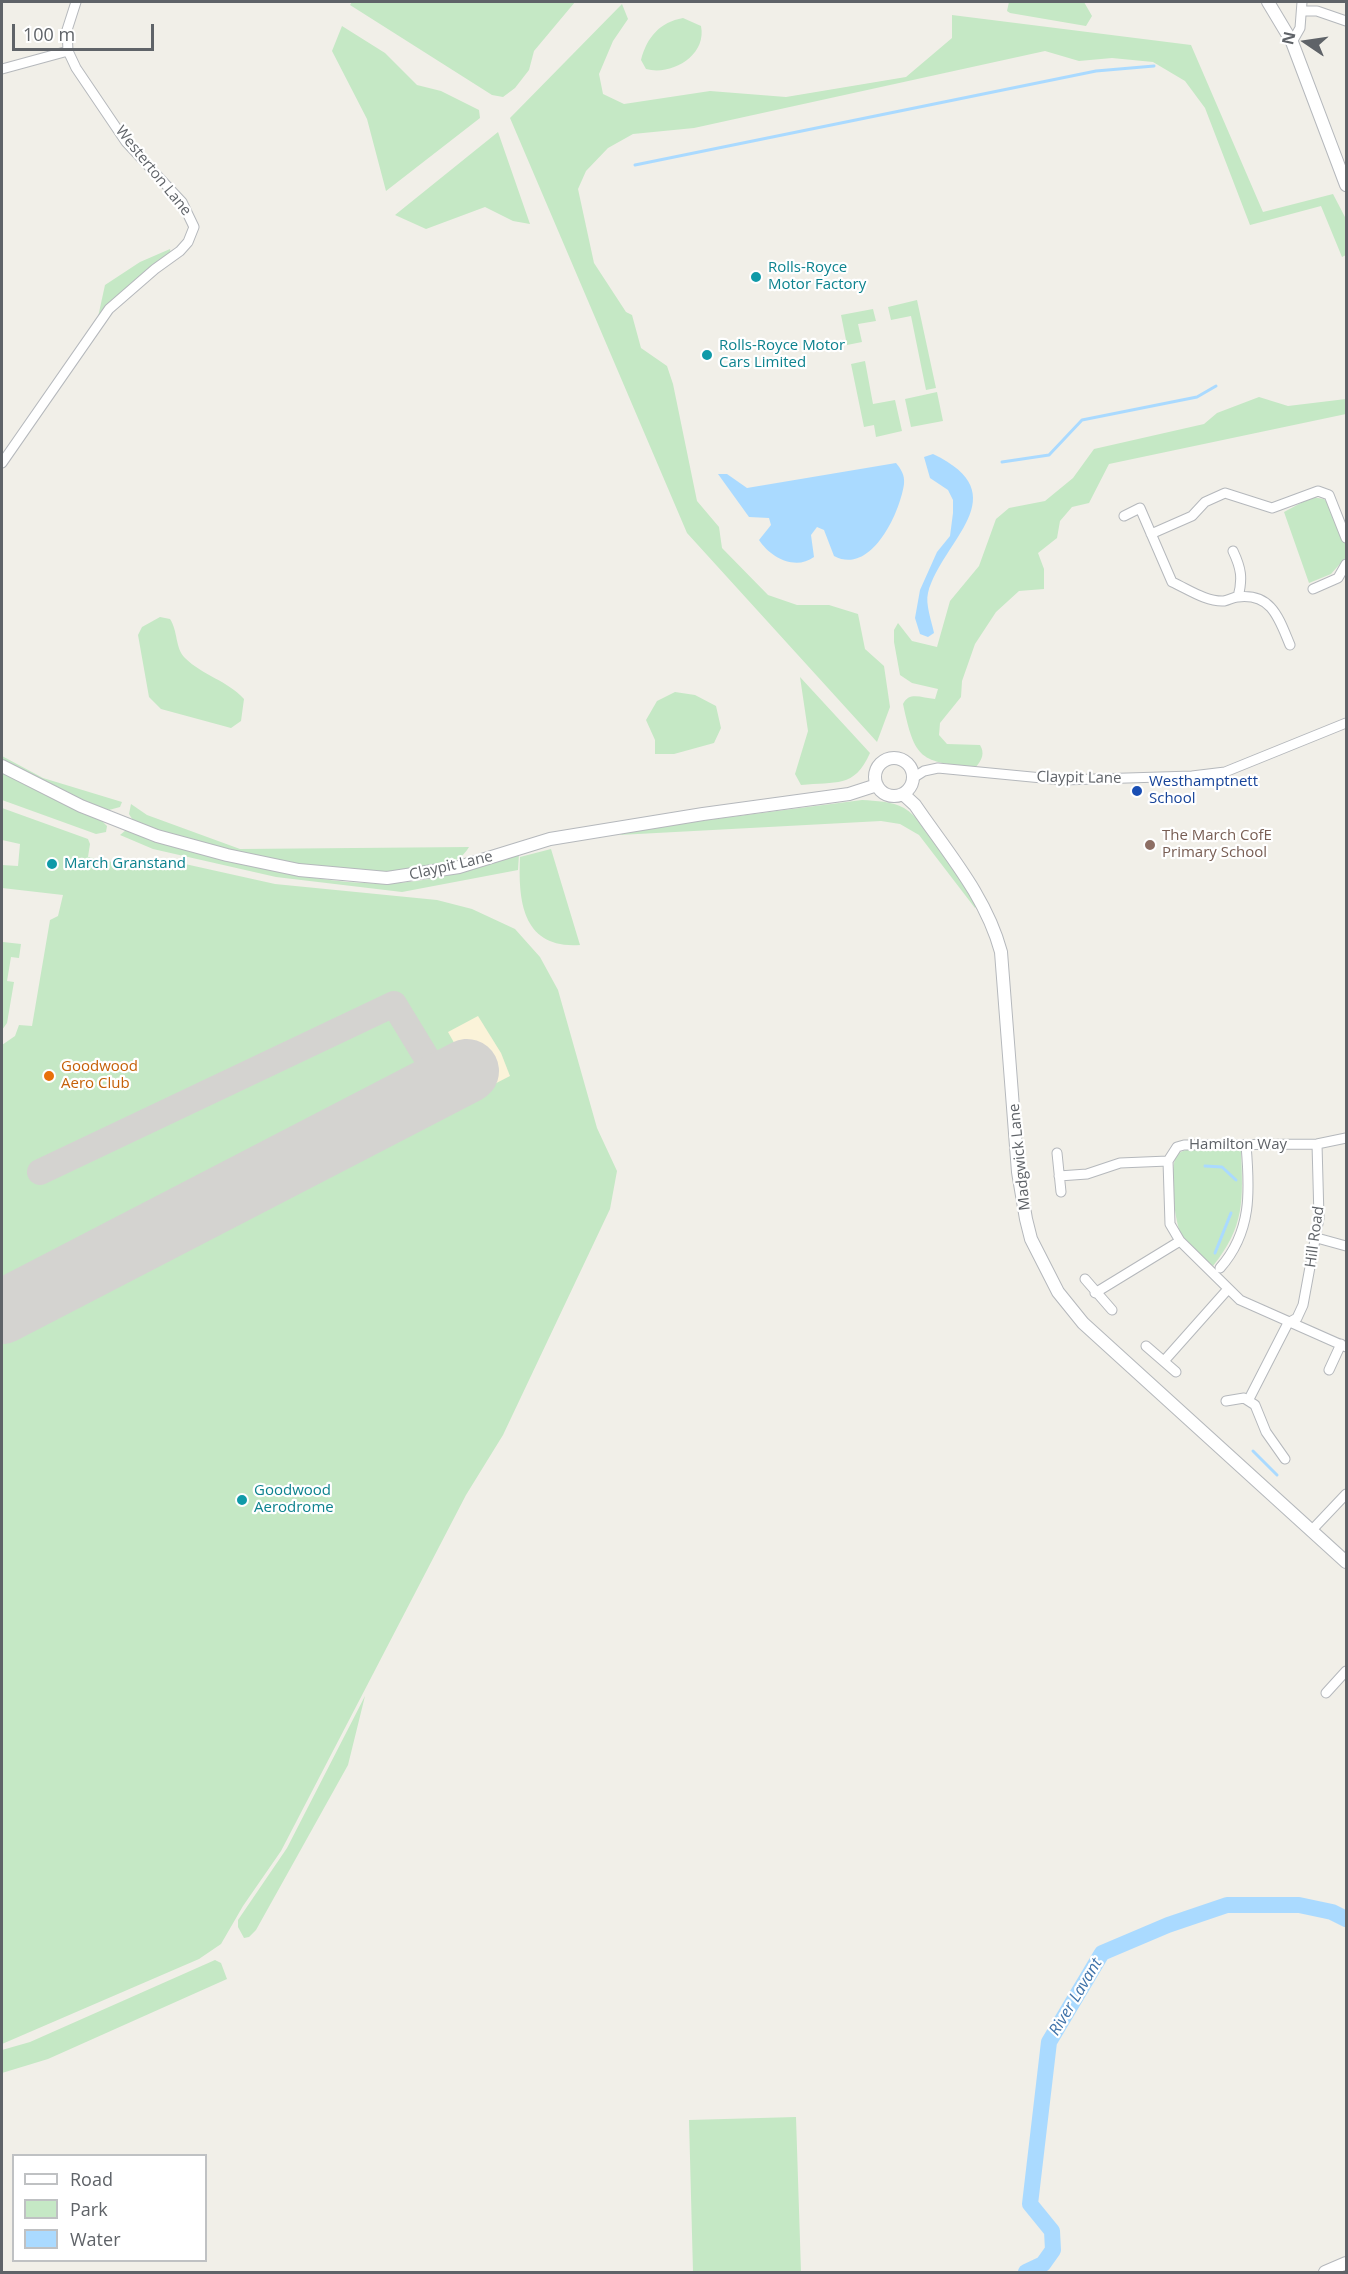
<!DOCTYPE html>
<style>
body{margin:0}
#map{position:relative;width:1348px;height:2274px;overflow:hidden;background:#f1efe8;font-family:"Open Sans",sans-serif}
canvas{display:block}
.frame{position:absolute;inset:0;border:3px solid #5f6368;pointer-events:none}
.legend{position:absolute;left:12px;top:2154px;width:195px;height:108px;box-sizing:border-box;background:#fff;border:2px solid #bfc1c3;margin:0;padding:8px 10px;list-style:none;font-size:18px;color:#5f6368}
.legend li{display:flex;align-items:center;gap:12px;height:30px}
.legend b{width:30px;border:2px solid #bfc1c3}
.north{position:absolute;left:1276px;top:12px;width:60px;height:60px;-webkit-text-stroke:4px #fff;paint-order:stroke;rotate:283deg;font-size:16px;font-weight:700;line-height:24px;text-align:center;color:#5f6368}
.north::after{content:'';display:block;margin:auto;width:21px;height:27px;background:#5f6368;clip-path:polygon(50% 0,100% 100%,50% 72%,0 100%)}
.scale{position:absolute;left:12px;top:24px;width:142px;height:27px;box-sizing:border-box;border:3px solid #5f6368;border-top:0;padding-left:8px;font-size:18px;line-height:21px;white-space:nowrap;color:#5f6368;-webkit-text-stroke:4px #fff;paint-order:stroke}
</style>
<div id="map">
<canvas width="1348" height="2274"></canvas>
<div class="frame"></div>
<ul class="legend">
<li><b style="height:8px;background:#fff"></b>Road</li>
<li><b style="height:16px;background:#c5e8c5"></b>Park</li>
<li><b style="height:16px;background:#aadaff"></b>Water</li>
</ul>
<div class="north">N</div>
<div class="scale">100 m</div>
</div>
<script>
const ctx = document.querySelector('canvas').getContext('2d');
ctx.lineJoin = 'round';
function fill(path, color) { ctx.fillStyle = color; ctx.fill(path, 'evenodd'); }
function stroke(path, color, width, dash) { ctx.strokeStyle = color; ctx.lineWidth = width; ctx.lineCap = dash ? 'butt' : 'round'; ctx.setLineDash(dash || []); ctx.stroke(path); }
function drawText(font, color, halo, rows, align = 'center') {
  ctx.font = font + ' "Open Sans",sans-serif'; ctx.lineWidth = 4.5; ctx.setLineDash([]); ctx.textBaseline = 'middle'; ctx.strokeStyle = halo; ctx.fillStyle = color; for (const [text, x, y, turn = 0] of rows) {
    ctx.save(); ctx.translate(x, y); ctx.rotate((+turn || 0) * Math.PI / 180); ctx.textAlign = isNaN(turn) ? turn : align; if (halo) ctx.strokeText(text, 0, 0); ctx.fillText(text, 0, 0); ctx.restore();
  }
}
const green = new Path2D(`
 M352 2H575L534 51 529 70 515 88 503 97 492 95 350 5Z
 M1009 2H1084L1092 16 1086 26 1010 13 1007 11Z
 M622 4 628 19 613 41 599 74 603 94 624 104 710 91 786 97 906 77 952 38V15L1191 45 1263 212 1333 194 1346 219V255L1342 257 1321 206 1250 225 1205 108 1185 81 1153 62 1112 58 1079 61 1045 51 694 128 633 134 608 148 586 171 578 189 594 263 626 312 632 315 641 348 667 366 673 384 697 501 719 527 722 548 768 595 797 605H829L858 614 865 649 884 666 890 707 877 742 687 533 510 118Z
 M683 18 701 26C707 56 671 76 646 69L641 60C647 37 660 22 683 18Z
 M342 26 385 53 417 85 441 91 479 110 480 118 386 191 367 119 332 51Z
 M498 132 530 224 513 221 485 207 426 229 395 215Z
 M170 249 171 254 109 303 98 317 105 285 140 262Z
 M917 300 936 388 926 390 911 316 891 320 888 307Z
 M873 309 876 321 858 324 862 342 847 345 841 315Z
 M865 361 873 404 895 400 902 431 876 437 874 425 864 427 851 364Z
 M937 392 943 421 911 427 905 399Z
 M1259 397 1288 406 1346 399V414L1109 464 1089 503 1072 507 1060 521 1057 538 1038 553 1044 569V589L1019 591 996 612 975 644 962 681 961 697 940 723 939 735 947 744 980 745C985 753 982 760 976 767 920 762 915 760 903 704 909 691 922 698 935 699L938 689 912 683 900 675 894 642V630L898 623 912 641 937 647 950 601 979 566 996 519 1009 508 1045 501 1073 478 1094 449 1204 424 1217 413Z
 M1312 497 1324 499 1329 504 1346 545V557L1331 574 1309 583 1284 512Z
 M160 617 170 619C178 631 175 648 185 658 202 675 228 681 244 699L241 721 231 728 161 709 149 697 138 635 142 627Z
 M800 677 870 753C854 789 836 781 801 785L795 774 808 731Z
 M675 692 695 695 716 706 721 728 714 743 674 754H655V740L646 720 657 701Z
 M2 756 43 778 122 802 120 807 109 810 96 807 2 761Z
 M2 771 100 819 107 826 106 832 96 834 2 800Z
 M862 800C876 801 892 801 904 808 929 823 961 879 977 905L975 908 919 835 900 824 881 821 619 835 637 829Z
 M131 804 147 815 240 849 469 847C459 864 444 864 426 867 334 884 221 852 134 822L129 814Z
 M2 808 88 839 90 844 88 857C108 861 139 870 158 858L275 884 437 900 472 909 515 929 540 957 558 990 597 1128 617 1171 610 1209 503 1435 466 1495 281 1851 243 1906 221 1944 199 1959 2 2044V1045L15 1036 19 1025 32 1026 50 920 58 916 63 895 2 888V865L18 866 20 844 2 840Z
 M126 830C215 853 325 894 417 881 452 876 485 864 519 854L518 870 402 892 276 877 153 849 120 835Z
 M551 849 580 945C523 949 518 902 520 857Z
 M2 933 3 942 21 944 19 958 11 957 7 981 14 982 7 1023 2 1030Z
 M1219 1149 1241 1151C1243 1200 1245 1226 1213 1266 1203 1257 1189 1248 1182 1237 1175 1225 1167 1165 1178 1154 1187 1146 1208 1149 1219 1149Z
 M365 1696 348 1765 256 1930 249 1937 244 1938 238 1927V1920L287 1848Z
 M215 1960 221 1963 227 1979 48 2059 2 2073V2050L30 2042Z
 M796 2117 801 2272H693L689 2120Z`);
const sand = new Path2D(`
 M478 1016 501 1053 510 1076 481 1091 448 1032Z`);
const water = new Path2D(`
 M933 454C1019 495 942 540 928 593 925 604 932 622 934 633L928 637 920 634 915 618 920 590 937 552 950 536 953 513V500L948 490 930 478 924 457Z
 M896 463C901 469 905 475 904 484 900 513 871 576 834 556L824 530 817 527 811 535 814 557C795 571 770 557 759 540L771 525 769 518 749 517 718 474H727L747 488Z`);
const stream = new Path2D(`
 M635 165 1096 71 1154 66
 M1002 462 1049 455 1082 420 1197 397 1216 386
 M1205 1166 1222 1167 1236 1180
 M1215 1253 1231 1213
 M1253 1451 1277 1475`);
const river = new Path2D(`
 M1026 2272 1043 2264 1053 2250 1052 2231 1030 2204 1049 2042 1102 1953 1168 1925 1227 1905H1299L1332 1912 1346 1919`);
const taxiway = new Path2D(`
 M40 1172 394 1004 442 1083`);
const runway = new Path2D(`
 M2 1312 467 1071`);
const minor = new Path2D(`
 M1302 11H1317L1346 21
 M1292 42 1300 28 1302 2
 M2 69 68 51
 M2 463 109 309 155 269 180 251 188 242 194 227 182 202 126 142 76 68 68 51 67 30 76 2
 M1124 516 1140 508 1172 582C1188 589 1206 602 1224 601 1229 600 1233 597 1238 597 1272 593 1279 619 1290 645
 M1151 534 1192 516 1205 502 1225 493 1272 508 1318 491 1329 495 1346 538
 M1233 551C1241 568 1243 578 1238 597
 M1313 589 1338 578 1346 564
 M913 778 924 771 938 768 1063 780 1192 776 1225 772 1346 723
 M1346 1138 1317 1144 1184 1145 1177 1147 1168 1161 1170 1224 1180 1241 1240 1300 1346 1347
 M1057 1153 1061 1192
 M1059 1176 1087 1174 1120 1163 1168 1161
 M1317 1238 1346 1246
 M1220 1268C1252 1232 1250 1191 1246 1145
 M1085 1279 1112 1310
 M1095 1293 1180 1241
 M1146 1346 1176 1372
 M1164 1361 1228 1289
 M1329 1370 1341 1344
 M1249 1399 1288 1323 1297 1318 1303 1305 1319 1218 1317 1144
 M1226 1401 1244 1398 1255 1405 1266 1432 1285 1459
 M1311 1531 1346 1494
 M1326 1693 1346 1671`);
const tertiary = new Path2D(`
 M1268 2 1292 42 1346 185
 M875 777a19 19 0 1 1 38 0a19 19 0 1 1-38 0Z
 M2 766 81 806 157 836 227 855 299 870 387 878 459 867 550 839 703 814 849 794 877 785
 M903 794 915 805C947 852 986 896 1001 952L1018 1172 1026 1219 1031 1239 1058 1292 1083 1323 1346 1562
 M1325 2272 1346 2263`);
const markers = [
 [756,277,6,"#0f9aa8"],
 [707,355,6,"#0f9aa8"],
 [1137,791,6,"#1a4fb4"],
 [1150,845,6,"#8d6e63"],
 [52,864,6,"#0f9aa8"],
 [49,1076,6,"#e8710a"],
 [242,1500,6,"#0f9aa8"]
];
const streetNames = [
 ["Westerton Lane",153,171,51],
 ["Claypit Lane",1079,778,1],
 ["Claypit Lane",451,866,-13],
 ["Hamilton Way",1238,1145],
 ["Madgwick Lane",1020,1157,-96],
 ["Hill Road",1315,1237,-82]
];
const cultureNames = [
 ["Rolls-Royce",768,268],
 ["Motor Factory",768,285],
 ["Rolls-Royce Motor",719,346],
 ["Cars Limited",719,363],
 ["March Granstand",64,864],
 ["Goodwood",254,1491],
 ["Aerodrome",254,1508]
];
const transitNames = [
 ["Westhamptnett",1149,782],
 ["School",1149,799]
];
const educationNames = [
 ["The March CofE",1162,836],
 ["Primary School",1162,853]
];
const foodNames = [
 ["Goodwood",61,1067],
 ["Aero Club",61,1084]
];
const waterNames = [
 ["River Lavant",1076,1997,-59]
];
fill(green, '#c5e8c5');
fill(sand, '#fbf3d9');
fill(water, '#aadaff');
stroke(stream, '#aadaff', 3);
stroke(river, '#aadaff', 16);
stroke(taxiway, '#d4d3d0', 26);
stroke(runway, '#d4d3d0', 64);
stroke(minor, '#b5b8bc', 11);
stroke(tertiary, '#b5b8bc', 14);
stroke(minor, '#fff', 9);
stroke(tertiary, '#fff', 12);
for (const [x, y, r, color] of markers) { const dot = new Path2D(); dot.arc(x, y, r, 0, 2 * Math.PI); ctx.fillStyle = color; ctx.fill(dot); stroke(dot, '#fff', 2); }
drawText('15px', '#5f6368', '#fff', streetNames);
drawText('15px', '#0d838f', '#fff', cultureNames, 'left');
drawText('15px', '#164399', '#fff', transitNames, 'left');
drawText('15px', '#785e54', '#fff', educationNames, 'left');
drawText('15px', '#c56008', '#fff', foodNames, 'left');
drawText('italic 16px', '#4174aa', '#fff', waterNames);
</script>
